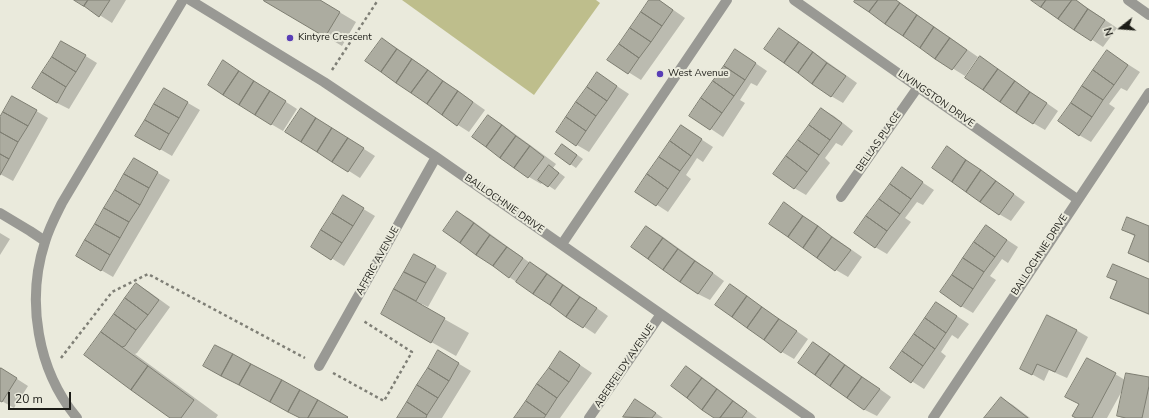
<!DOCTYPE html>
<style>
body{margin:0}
#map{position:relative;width:1149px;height:418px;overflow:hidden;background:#eaeadc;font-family:"Nunito Sans",sans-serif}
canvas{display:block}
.north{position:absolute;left:1101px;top:8px;width:40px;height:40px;-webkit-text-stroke:3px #eaeadc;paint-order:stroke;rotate:253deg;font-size:11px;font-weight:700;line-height:16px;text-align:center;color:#1c1c17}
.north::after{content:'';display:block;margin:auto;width:14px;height:18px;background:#1c1c17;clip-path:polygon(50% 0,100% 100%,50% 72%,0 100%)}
.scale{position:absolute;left:8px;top:392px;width:63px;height:18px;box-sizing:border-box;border:2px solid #1c1c17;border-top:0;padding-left:5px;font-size:12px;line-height:14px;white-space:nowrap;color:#1c1c17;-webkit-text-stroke:3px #eaeadc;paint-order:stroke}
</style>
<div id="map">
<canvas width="1149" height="418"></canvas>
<div class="north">N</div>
<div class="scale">20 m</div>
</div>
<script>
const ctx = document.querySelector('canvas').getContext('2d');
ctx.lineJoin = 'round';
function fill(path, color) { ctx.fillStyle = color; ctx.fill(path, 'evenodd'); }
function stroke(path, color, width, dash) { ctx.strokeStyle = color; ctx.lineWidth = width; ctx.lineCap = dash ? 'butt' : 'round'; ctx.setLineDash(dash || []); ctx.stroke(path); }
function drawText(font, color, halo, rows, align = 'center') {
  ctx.font = font + ' "Nunito Sans",sans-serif'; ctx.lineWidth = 4; ctx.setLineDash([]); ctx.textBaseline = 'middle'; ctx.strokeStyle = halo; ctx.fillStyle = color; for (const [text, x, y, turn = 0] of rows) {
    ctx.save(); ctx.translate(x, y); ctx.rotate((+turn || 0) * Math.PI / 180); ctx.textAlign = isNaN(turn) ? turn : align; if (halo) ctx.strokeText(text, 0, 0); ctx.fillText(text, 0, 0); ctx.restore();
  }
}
const green = new Path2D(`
 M402 0H596L600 3 534 95Z`);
const shadow = new Path2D(`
 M76 0H126L112 23Z
 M265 0H319L356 22 342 46Z
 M651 0H659L685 18 641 80 609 60Z
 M856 0H896L978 57 965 76 936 58Z
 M1032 0H1076L1117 28 1103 47Z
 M779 29 791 36 857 83 843 103 831 96Z
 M382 39 394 46 485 110 469 132 458 125Z
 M74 49 97 63 69 109 57 103Z
 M736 50 767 71 757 86 751 83 740 100 745 103 723 137 690 115Z
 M1107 51 1140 72 1127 91 1121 88 1109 104 1115 108 1091 142 1079 135Z
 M980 58 992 65 1058 111 1045 130 1033 123Z
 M235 69 297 109 283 131 271 124Z
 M597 73 629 94 589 152 577 145Z
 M164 89 200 110 172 156 136 135Z
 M13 97 48 118 13 181 0 174V119Z
 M301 109 375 156 360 178 286 131Z
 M822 109 834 116 853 131 842 146 836 143 825 158 830 163 806 195 794 188Z
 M488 116 500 123 556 164 553 168 565 177 555 190 543 182 541 184 529 177 473 137Z
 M681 126 713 147 703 162 697 158 686 175 691 179 668 212 636 191Z
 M947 148 959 155 1025 202 1011 221 999 214Z
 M569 149 583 159 576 168 556 154Z
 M134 159 170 180 113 277 77 256Z
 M902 169 934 190 923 205 917 202 905 218 911 222 887 254 875 247Z
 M355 204 375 216 344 266 312 246Z
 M784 204 796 211 862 257 848 277 836 270 770 223Z
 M458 212 470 219 530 263 543 270 608 316 595 334 509 277 445 231Z
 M986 226 1018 247 1008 263 1002 259 990 276 996 280 973 313 961 306Z
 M647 227 659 234 724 281 710 300 698 294 633 247Z
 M1149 227V263L1129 253 1136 237 1123 230Z
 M0 233 10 239 0 255Z
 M415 255 447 273 428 307 422 304 421 306 469 333 456 356 382 314Z
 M1109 276 1149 280V315L1123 304 1111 297 1118 282Z
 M136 284 148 291 170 307 137 353 135 354 218 415 216 418H172L105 335Z
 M742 293 808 339 794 359 782 352 748 327Z
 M937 303 969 324 958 339 952 335 941 352 946 356 924 389 891 368Z
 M1076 330 1088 337 1067 378 1049 370 1044 381 1021 368Z
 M813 343 825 350 891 397 877 416 865 410 815 374Z
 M561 352 592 373 560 418H515Z
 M451 359 471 371 442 418H398Z
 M686 367 698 374 757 418H716Z
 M0 368 28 386 14 408 0 400Z
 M1115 374 1125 380 1149 378V418H1122L1118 416 1123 389 1107 418H1077Z
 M1001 398 1013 405 1030 418H985Z
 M635 401 647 407 663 418H624Z`);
const building = new Path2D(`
 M74 0H88L84 6Z
 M88 0H110L99 17 84 6Z
 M264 0H320L340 12 325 37 264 1Z
 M649 0H659L673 10 662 26 641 12Z
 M855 0H878L869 12 854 2Z
 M878 0H896L900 3 885 24 869 12Z
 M1031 0H1046L1041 7Z
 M1046 0H1072L1058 19 1041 7Z
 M1072 0H1076L1088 9 1074 30 1058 19Z
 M900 3 917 15 903 36 885 24Z
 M1088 9 1105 20 1091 41 1074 30Z
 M641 12 662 26 651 42 630 28Z
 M917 15 934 27 920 48 903 36Z
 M934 27 950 38 935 59 920 48Z
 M630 28 651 42 639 58 619 44Z
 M779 28 799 42 784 63 764 49Z
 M382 38 397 49 381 72 365 61Z
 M950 38 967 50 952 70 935 59Z
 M61 41 86 55 76 72 52 57Z
 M799 42 813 52 798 73 784 63Z
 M619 44 639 58 628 74 607 60Z
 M397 49 412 59 396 83 381 72Z
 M735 49 756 63 745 80 724 66Z
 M1107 50 1128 65 1114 85 1093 70Z
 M813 52 827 63 812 84 798 73Z
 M980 56 998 69 983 90 965 78Z
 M52 57 76 72 66 87 42 72Z
 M412 59 428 70 411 93 396 83Z
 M223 60 239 71 223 95 208 85Z
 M827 63 846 76 831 97 812 84Z
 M724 66 745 80 734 96 713 81Z
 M998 69 1015 81 1000 102 983 90Z
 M428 70 443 81 427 104 411 93Z
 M1093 70 1114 85 1103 100 1082 86Z
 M239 71 254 81 239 105 223 95Z
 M42 72 66 87 57 103 32 88Z
 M597 72 617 86 607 101 587 87Z
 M254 81 270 91 255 115 239 105Z
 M443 81 458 91 442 115 427 104Z
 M713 81 734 96 722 113 701 98Z
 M1015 81 1030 92 1016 113 1000 102Z
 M1082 86 1103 100 1092 117 1071 103Z
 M587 87 607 101 596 116 576 102Z
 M164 88 188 102 179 118 154 104Z
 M270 91 286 101 271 125 255 115Z
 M458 91 473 102 457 126 442 115Z
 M1030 92 1047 103 1033 124 1016 113Z
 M12 96 37 110 28 126 3 112Z
 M701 98 722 113 710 130 689 116Z
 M576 102 596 116 586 131 566 117Z
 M1071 103 1092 117 1079 136 1058 121Z
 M154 104 179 118 169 134 145 120Z
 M301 108 316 118 301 142 285 132Z
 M821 108 842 123 830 140 809 125Z
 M3 112 28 126 18 142 0 132V117Z
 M488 115 502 125 486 147 472 137Z
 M566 117 586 131 576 146 556 132Z
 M316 118 332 128 317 152 301 142Z
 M145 120 169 134 160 150 135 136Z
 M502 125 516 136 500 158 486 147Z
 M681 125 702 139 691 156 670 141Z
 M809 125 830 140 819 155 798 140Z
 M332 128 348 138 332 162 317 152Z
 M0 132 18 142 9 159 0 154Z
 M516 136 530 146 514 168 500 158Z
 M348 138 364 148 348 172 332 162Z
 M798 140 819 155 807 172 786 156Z
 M670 141 691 156 680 171 659 157Z
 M562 144 577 155 570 165 555 154Z
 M530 146 544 157 528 178 514 168Z
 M947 146 966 160 952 182 932 168Z
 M0 154 9 159 0 175Z
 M786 156 807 172 794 189 773 174Z
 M659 157 680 171 668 189 647 174Z
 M134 158 158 172 149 188 124 174Z
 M966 160 981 170 966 192 952 182Z
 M549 165 559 173 548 187 538 180Z
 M902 167 923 182 911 199 890 184Z
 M981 170 996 181 980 202 966 192Z
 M124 174 149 188 140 205 115 190Z
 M647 174 668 189 656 206 635 192Z
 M996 181 1014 194 999 215 980 202Z
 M890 184 911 199 900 214 879 199Z
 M115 190 140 205 129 222 104 208Z
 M343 195 364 208 353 226 332 213Z
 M879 199 900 214 887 231 866 216Z
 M784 202 803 216 788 237 769 224Z
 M104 208 129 222 120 238 95 224Z
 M457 211 474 223 460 243 443 231Z
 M332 213 353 226 342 243 321 230Z
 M803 216 818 226 803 248 788 237Z
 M866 216 887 231 875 248 854 233Z
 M1127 217 1149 226V262L1128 253 1135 235 1122 230Z
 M474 223 490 235 476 255 460 243Z
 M95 224 120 238 110 255 85 240Z
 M986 225 1007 240 995 257 974 242Z
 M646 226 663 238 648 259 631 247Z
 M818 226 832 237 817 258 803 248Z
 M321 230 342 243 331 260 311 247Z
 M490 235 507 247 493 266 476 255Z
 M832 237 851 250 835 271 817 258Z
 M663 238 678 249 663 270 648 259Z
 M85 240 110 255 101 271 76 256Z
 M974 242 995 257 984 272 963 258Z
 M507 247 523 258 509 278 493 266Z
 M678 249 695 261 680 282 663 270Z
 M414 254 436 266 426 283 404 272Z
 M963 258 984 272 973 289 952 275Z
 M695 261 713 273 698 294 680 282Z
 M530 262 547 274 533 294 516 282Z
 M1113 264 1149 279V314L1110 298 1117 281 1107 277Z
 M404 272 426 283 416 301 394 289Z
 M547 274 563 285 550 305 533 294Z
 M952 275 973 289 961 307 940 292Z
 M136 283 159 300 148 315 125 298Z
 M730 284 747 296 732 317 715 305Z
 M563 285 580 297 566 317 550 305Z
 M394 289 445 318 431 343 381 314Z
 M747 296 762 307 747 328 732 317Z
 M580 297 597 308 583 328 566 317Z
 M125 298 148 315 136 330 114 314Z
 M936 302 957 316 946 333 925 318Z
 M762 307 779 319 764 340 747 328Z
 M114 314 136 330 125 346 122 347 101 332Z
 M1047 315 1077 330 1055 372 1037 364 1032 375 1020 369Z
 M925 318 946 333 935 349 914 334Z
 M779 319 797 331 781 353 764 340Z
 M101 332 148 366 131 390 84 355Z
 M914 334 935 349 923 366 902 351Z
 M813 342 830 354 815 375 798 363Z
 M215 345 233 354 221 376 203 366Z
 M438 350 459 363 449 381 428 368Z
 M560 351 580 365 569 382 549 368Z
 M902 351 923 366 911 383 890 368Z
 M233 354 251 364 239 385 221 376Z
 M830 354 845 365 830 386 815 375Z
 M1087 358 1116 373 1092 418H1076L1072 416 1079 404 1065 397Z
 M251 364 282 380 270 402 239 385Z
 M845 365 862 377 847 398 830 386Z
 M148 366 194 400 181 418H170L131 390Z
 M686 366 702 378 687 398 671 386Z
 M1 368 17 378 2 402 0 401V370Z
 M428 368 449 381 438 398 417 385Z
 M549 368 569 382 557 398 537 384Z
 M1126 373 1149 377V386L1142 418H1126L1117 416Z
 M862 377 880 389 864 410 847 398Z
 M702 378 717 389 702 410 687 398Z
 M282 380 300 390 288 412 270 402Z
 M537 384 557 398 546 415 526 401Z
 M417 385 438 398 427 415 407 402Z
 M717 389 733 401 720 418H714L702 410Z
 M300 390 318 400 308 418H300L288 412Z
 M1001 397 1028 418H984Z
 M635 399 656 413 652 418 623 417Z
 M318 400 348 417 347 418H308Z
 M526 401 546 415 544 418H514Z
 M733 401 747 411 742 418H720Z
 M407 402 427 415 426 418H397Z`);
const path = new Path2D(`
 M332 70 378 0
 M61 358 112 292 148 274 305 358
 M333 373 384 401 412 352 362 320`);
const service = new Path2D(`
 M0 213 30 231 45 241`);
const minor = new Path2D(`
 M190 0 324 82 436 157 810 418
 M794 0 1077 199
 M1128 0 1149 15
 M841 197 918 87
 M562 244 727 0
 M319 366 436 157
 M77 418C37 370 26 300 45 242 49 228 56 215 62 203L183 0
 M589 418 661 314
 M933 418 1149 93`);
const markers = [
 [290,38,4,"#593eb6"],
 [660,74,4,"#593eb6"]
];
const poiNames = [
 ["Kintyre Crescent",298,38],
 ["West Avenue",668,74]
];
const streetNames = [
 ["LIVINGSTON DRIVE",936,99,35],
 ["BELLAS PLACE",879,142,-55],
 ["BALLOCHNIE DRIVE",504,204,35],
 ["BALLOCHNIE DRIVE",1040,255,-57],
 ["AFFRIC AVENUE",378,261,-61],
 ["ABERFELDY AVENUE",625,366,-56]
];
fill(green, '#bebe8c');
fill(shadow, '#0003');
fill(building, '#acaca0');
stroke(building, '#7e7e72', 1);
stroke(path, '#7f7f76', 2.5, [3, 3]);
stroke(service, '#999994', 10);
stroke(minor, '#999994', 10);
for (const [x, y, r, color] of markers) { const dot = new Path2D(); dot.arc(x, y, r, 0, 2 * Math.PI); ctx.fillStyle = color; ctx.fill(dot); stroke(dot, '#eaeadc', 1.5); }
drawText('10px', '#1c1c17', '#eaeadc', poiNames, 'left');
drawText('10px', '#1c1c17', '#eaeadc', streetNames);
</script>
